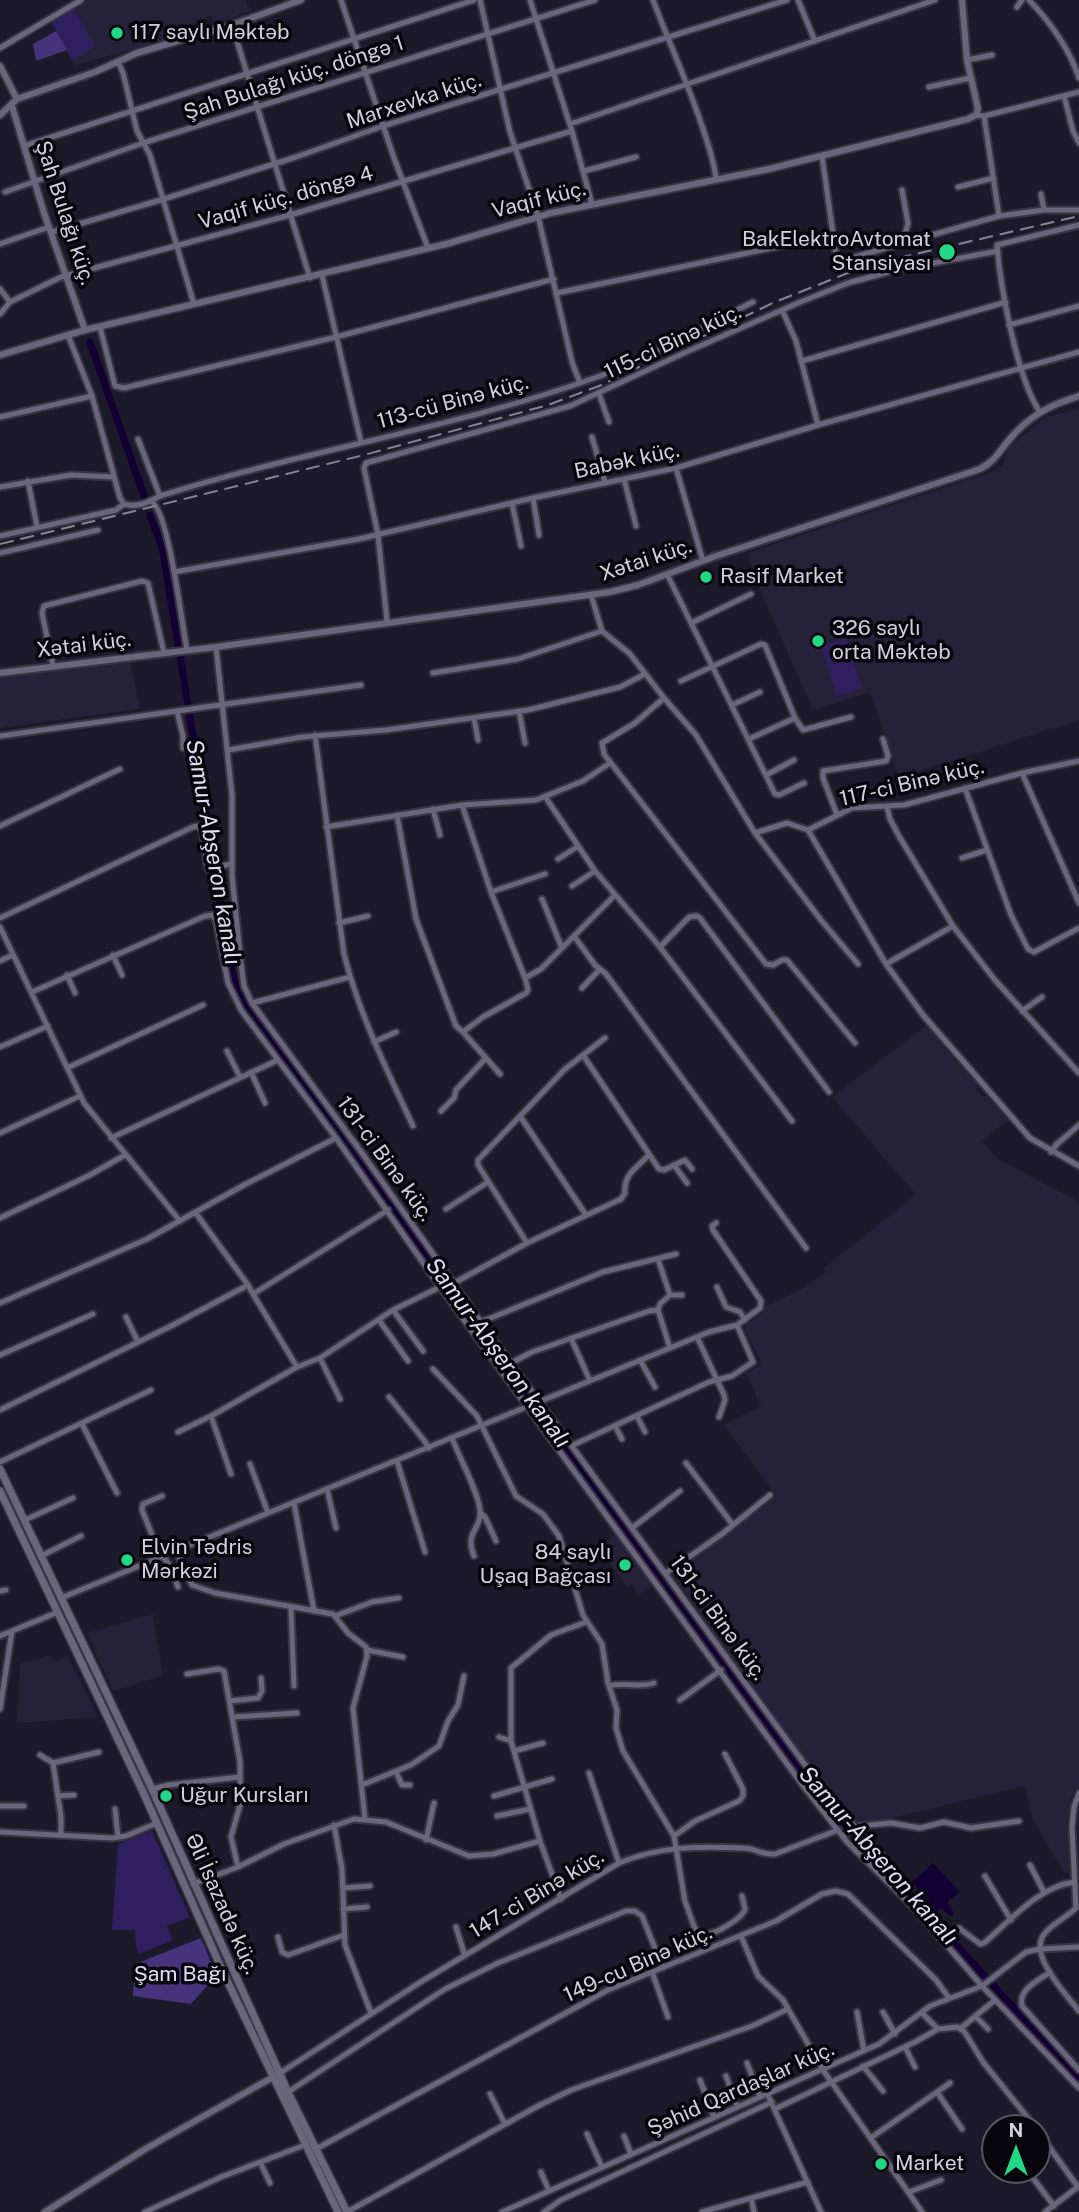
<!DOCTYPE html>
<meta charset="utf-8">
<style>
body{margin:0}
#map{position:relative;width:1079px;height:2212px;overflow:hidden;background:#1c192b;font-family:"Public Sans",sans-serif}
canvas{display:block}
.north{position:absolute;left:981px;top:2114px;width:70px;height:70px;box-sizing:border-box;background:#07060d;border:2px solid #585760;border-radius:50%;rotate:0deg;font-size:19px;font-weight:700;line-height:28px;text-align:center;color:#d2d0dd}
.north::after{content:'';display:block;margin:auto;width:24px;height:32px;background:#22d887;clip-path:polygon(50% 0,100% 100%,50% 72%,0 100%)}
</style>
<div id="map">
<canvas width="1079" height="2212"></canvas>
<div class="north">N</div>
</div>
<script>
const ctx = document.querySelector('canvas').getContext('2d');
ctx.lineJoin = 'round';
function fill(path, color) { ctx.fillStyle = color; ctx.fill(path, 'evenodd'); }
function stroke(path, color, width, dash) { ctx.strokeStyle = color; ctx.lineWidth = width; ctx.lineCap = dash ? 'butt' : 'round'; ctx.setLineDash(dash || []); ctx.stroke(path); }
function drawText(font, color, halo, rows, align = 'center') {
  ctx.font = font + ' "Public Sans",sans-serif'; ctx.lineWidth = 7; ctx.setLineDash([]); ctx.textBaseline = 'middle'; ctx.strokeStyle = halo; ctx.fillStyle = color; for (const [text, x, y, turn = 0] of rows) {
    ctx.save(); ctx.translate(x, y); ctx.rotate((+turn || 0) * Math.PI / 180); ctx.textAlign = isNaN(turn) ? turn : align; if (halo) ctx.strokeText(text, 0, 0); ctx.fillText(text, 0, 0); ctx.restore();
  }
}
const built = new Path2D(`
 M88 0H245L251 10 216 25 211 15 160 42 75 65 51 21Z
 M1079 408V720L899 778 870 692 813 710 760 590 748 553 997 470 1002 466 1008 448 1043 419Z
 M130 661 140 709 0 728V678Z
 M926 1026 977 1084 976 1090 981 1096H987L1008 1120 982 1141 998 1159 1079 1202V1786L1071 1799 1067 1821 1070 1871 1065 1874 1032 1818 1025 1786 871 1823H859L850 1818 831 1795 673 1575 776 1495 724 1425 761 1406 746 1373 762 1364 743 1327 764 1313 762 1308 802 1289 827 1272 824 1268 916 1195 832 1097Z
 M616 1534 654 1584 639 1595 632 1584 627 1587 598 1547Z
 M153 1614 163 1675 113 1691 87 1633Z
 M51 1655 54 1662 67 1655 98 1717 17 1723 20 1664Z`);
const green = new Path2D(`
 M74 8 95 47 72 60 51 21Z
 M846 638 862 688 837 696 821 646Z
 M152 1831 190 1917 167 1926 173 1940 139 1954 136 1946 135 1930H112L118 1844Z`);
const forest = new Path2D(`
 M56 31 67 50 36 61 33 44Z
 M201 1938 219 1981 207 1986 191 2004 133 1996 135 1964Z`);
const water = new Path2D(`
 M933 1863 960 1892 947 1902 954 1914 950 1916 941 1908 937 1911 912 1882Z`);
const canal = new Path2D(`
 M90 342 144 496
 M150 515 162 547 232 972 238 992 246 1006 823 1800 1079 2079`);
const minor = new Path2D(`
 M341 0 394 158 428 248
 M480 0 510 132 538 216 572 362 580 383
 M530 0 572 131 592 204
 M653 0C669 43 688 83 702 126 708 144 714 160 716 179
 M798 0 815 41
 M1029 0C1051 23 1069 48 1079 78
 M1017 7 1022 0
 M232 25 310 278
 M0 48 81 0
 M967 60 992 55
 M118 62 123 73 137 131 150 155 194 304
 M929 87 970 78
 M1064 96 1073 131 1079 143
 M976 115 984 116 1079 92
 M984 116 999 216
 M570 124 935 0
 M24 146 474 0
 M822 156 837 262 999 216 1044 210H1079
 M584 171 636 157
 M958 187 994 178
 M902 190 908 223 903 242
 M5 192 143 143 595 0
 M1041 194 1044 210
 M52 232 164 199 296 157 383 126 787 0
 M0 244 49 227
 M322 275 361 442
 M0 289 10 302 0 314
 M557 293 833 235
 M10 302 61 277 290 215 572 131
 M782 310 796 341 818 425
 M1009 325 1079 306
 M100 327 115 386 124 388 336 337 554 279
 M68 335 92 396 120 498 124 504
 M802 361 1006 302
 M599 394 609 422
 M1040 412C1017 379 1000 285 997 245L1079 225
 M0 417 92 396
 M592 437 605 482
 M138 439 160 496
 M676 468 703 561
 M624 479 636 526
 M28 481 37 527
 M0 487 71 475 114 477
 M533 498 539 535
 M152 502C169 513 182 625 187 650
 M512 503 521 546
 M124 504C137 508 149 502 160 496 305 450 457 428 600 376 653 356 702 327 753 302
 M0 536 116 510 124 504
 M0 553 98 530
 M174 572 359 539 533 498 676 468 818 425 1079 352
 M667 574 775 794 779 795 804 783
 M591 595 602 631 630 654 664 698 696 735 755 833 787 823 808 830 852 808 904 805 1022 773 1079 761
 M387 621 378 535 364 468 366 463 570 406 684 353 798 303 848 283 896 270 998 251
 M691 623 751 594
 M216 647 232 795V876L241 963 244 986 252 1003 362 1153 481 1322 817 1781 836 1806 888 1862
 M53 666 42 613 44 606 142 581 148 583 164 653
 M433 673 518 659 602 631
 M681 681 761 644 765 645 795 718 803 730 851 717
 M664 698 635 723 602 743 604 754 766 964 773 965 782 960H787L855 1043
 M732 705 760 692
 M177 711 183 736V748
 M519 711 525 743
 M474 718 478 740
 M315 735 344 954C359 1014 387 1070 413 1126
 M0 736 361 685
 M749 739 795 718
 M228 750 302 737 386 730 528 710 620 687 645 674
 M1022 773 1079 903
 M766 775 794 760
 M965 788 1011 915 1028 949 1034 952 1079 928
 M546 798 595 871 660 947 792 1121
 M462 805 491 892 525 978
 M887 806 890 819 899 836 953 926 995 980 1079 1073
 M433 809 440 835
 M397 815 416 919 456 1026 463 1032 500 1074
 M837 815 823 778V771L886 761 888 756 883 739
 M0 826 120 769
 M326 827 462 805 536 800 583 781 610 763
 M808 830 886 964 923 1015 1030 1138 1079 1166
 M755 833 821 920 858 964
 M962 858 987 850
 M558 859 577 847
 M572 886 595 871
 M491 892 545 874
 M542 899 562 948
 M0 918 193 827 197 826 202 830 208 869 231 864
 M339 923 368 916
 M0 927 84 1103 180 1221
 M574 936 595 965 606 974 806 1248
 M660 947 689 917 697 916 700 918 829 1092
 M113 955 122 975
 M0 961 13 955
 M886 964 953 926
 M67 975 75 993
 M582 988 600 969
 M32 992 205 916 213 915 216 921 228 983 241 1010 336 1138 440 1287 804 1787 847 1842 918 1912 982 1986 1079 2088
 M252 1003 350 977
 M1022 1011 1042 997
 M463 1032 483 1017 526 993 528 990 525 978 541 969 614 896
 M374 1042 396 1032
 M0 1047 48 1026
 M227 1051 240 1077
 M583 1055 659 1169 664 1170 685 1160 692 1169
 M67 1068 203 1005
 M251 1072 265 1103
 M441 1111 454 1098 456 1090 486 1058
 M520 1116 586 1215
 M0 1133 80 1096
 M111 1138 278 1060
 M1051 1152 1056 1145 1079 1125
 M674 1165 687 1183
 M446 1209 488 1182
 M195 1212 248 1285
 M0 1218 88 1176 125 1155
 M527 1243 478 1165V1160L565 1069 605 1038
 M658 1259 670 1295 660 1304 658 1310 670 1348
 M454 1283 527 1243 621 1199 625 1193C623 1175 637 1167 649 1155
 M717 1287 726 1307 740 1312 745 1320
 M253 1294 297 1367
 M670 1295H682
 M0 1303 147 1239 244 1185 336 1138
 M393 1310 423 1351
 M126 1317 138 1342
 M379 1320 408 1361
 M481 1322 603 1272 676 1254
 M697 1337 724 1395 725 1400 719 1417
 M571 1338 590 1381
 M0 1355 93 1314
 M320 1358 340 1399
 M640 1360 655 1387
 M511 1363 532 1352 649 1311 658 1310
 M433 1369 477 1416 516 1496 543 1514 559 1536 583 1615 602 1644 608 1683 617 1710 616 1728 623 1751 674 1836 685 1901 695 1929C699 1932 700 1935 706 1934 716 1934 743 1918 745 1909L742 1896
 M389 1397 423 1439 429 1448
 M0 1410 173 1325 248 1285 253 1294 388 1210
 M211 1416 231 1474
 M637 1416 645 1432
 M82 1424 117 1493
 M615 1426 622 1439
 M178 1432 211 1416 297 1367 320 1358 393 1310 440 1287
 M452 1438C459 1457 478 1491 480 1510 482 1530 464 1531 474 1556
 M573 1445 709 1382 732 1376 753 1362 737 1325
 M397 1461 425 1552
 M0 1462 151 1390
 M686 1463 733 1525
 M250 1464 268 1513
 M327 1489 336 1528
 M162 1496 143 1504 142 1510 157 1547 171 1568 178 1587
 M294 1503 314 1611
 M480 1513 485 1517 496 1541
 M25 1520 73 1498
 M632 1528 680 1491
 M176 1551 192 1585 215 1593 333 1614 348 1633 366 1647 367 1656 353 1708 365 1819
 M41 1556 81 1536
 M666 1573 722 1534 770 1495
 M0 1591 6 1590
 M61 1598 670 1348 709 1332 737 1325 760 1308 761 1301 713 1230 712 1226 716 1223
 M291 1607 294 1686
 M335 1616 372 1602 399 1598
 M0 1636 58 1612
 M367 1650 403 1657
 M187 1674 219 1669 224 1671 240 1762V1805L231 1837 238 1867
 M609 1686C624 1682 640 1688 654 1683
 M680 1700 721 1670
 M230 1701 258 1698 262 1691 261 1678
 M0 1709 12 1631
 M233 1717 297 1713
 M499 1737 511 1741
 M514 1751 543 1743
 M40 1755 53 1763
 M396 1772 402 1785H410
 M589 1773 619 1863
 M362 1785 411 1765 439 1746 448 1721 458 1705 464 1676
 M152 1789 169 1785 240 1777
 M1079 1793 1074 1807 1072 1827 1076 1908C1067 1917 1055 1922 1046 1932 1025 1952 1066 1994 1079 2011
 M58 1796 74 1795
 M494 1796 552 1779
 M0 1806H24
 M115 1809 118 1837
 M497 1816 530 1809
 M334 1825 342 1869 345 1945 371 2013
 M0 1832 112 1838 126 1836 157 1823
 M61 1835V1817L53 1763 99 1752
 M674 1836 695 1821 739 1801 743 1796V1789L725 1754
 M842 1836 860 1826 891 1823 920 1828 944 1822 971 1828 1019 1821
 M426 1840 434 1803
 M1030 1865 1044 1892
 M985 1876 1011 1920
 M193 1884 238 1867 284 1844 354 1819 386 1822 469 1856 493 1854 540 1841
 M343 1888 370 1886
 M561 1899 540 1841 511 1741V1668L551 1635 586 1622
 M343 1909 367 1907
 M456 1927 465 1956
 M959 1928 980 1944 984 1943C1010 1921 1038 1887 1074 1882
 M741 1936 758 1976 783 2000 823 2070 922 2212
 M278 1937 282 1952 288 1955 344 1935
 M652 1972 668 2017
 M1050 1972C1038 1981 1018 1989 1022 2006L1079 2070
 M857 2012 864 2051
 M883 2012 895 2034
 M922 2013 938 2029 957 2027 964 2031 983 2062 1036 2128
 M975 2016 988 2029
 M961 2028 995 2000
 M905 2047 915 2067
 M747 2063 760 2097
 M863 2066 883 2091
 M280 2073 419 1983 619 1863C660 1846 699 1846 743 1848 756 1848 760 1855 775 1854L838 1830
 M726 2076 737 2106
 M700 2080 714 2117
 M288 2092 445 1989 498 1963 626 1911H635L642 1916 663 1968
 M937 2092 962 2129
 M767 2093 821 2212
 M490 2094 505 2124
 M775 2109 915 2042 938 2029
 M1037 2130 1078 2187
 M587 2134 602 2167
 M624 2136 631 2154
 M872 2137 950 2083
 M316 2149 608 1990 776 1921 822 1894 836 1891 848 1894 936 1980 949 1998
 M260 2162 270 2183
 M1027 2170 1054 2206
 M541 2172 549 2191
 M909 2192 941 2180
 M751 2198 754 2212
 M145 2212 221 2177 305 2145
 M347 2212 538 2106 571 2090 752 2026 788 2009
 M502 2212 879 2044 930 2006 982 1986 1026 1952 1040 1949 1079 1947
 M544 2212 561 2200 772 2102
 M702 2212 808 2182
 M1045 2212 1079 2186`);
const tertiary = new Path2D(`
 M0 66 17 99
 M12 106 44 213 85 330
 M0 115 17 99 95 72 137 53 232 25 301 0
 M0 355 85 330 446 244 551 213 769 169 968 119 976 115 978 109 967 60 962 0
 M0 673 216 647 610 592 638 585 716 556 980 469C994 462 999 452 1008 441 1029 416 1049 405 1079 396
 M45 2212 147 2148 275 2076`);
const secondary = new Path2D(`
 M0 1469 152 1789 288 2092 347 2212
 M0 1491 143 1792 223 1972 338 2212`);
const rail = new Path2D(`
 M0 544 364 455 548 405 599 386 775 302 853 271 890 260 1079 216`);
const markers = [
 [117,33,7,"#22d887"],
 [947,252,9,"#22d887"],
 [706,577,7,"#22d887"],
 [818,641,7,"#22d887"],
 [127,1560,7,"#22d887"],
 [625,1565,7,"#22d887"],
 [166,1796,7,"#22d887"],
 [881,2164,7,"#22d887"]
];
const poiNames = [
 ["117 saylı Məktəb",131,33],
 ["BakElektroAvtomat",931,240,"right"],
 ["Stansiyası",931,264,"right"],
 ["Rasif Market",720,577],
 ["326 saylı",832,629],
 ["orta Məktəb",832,653],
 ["Elvin Tədris",141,1548],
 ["Mərkəzi",141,1572],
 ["84 saylı",611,1553,"right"],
 ["Uşaq Bağçası",611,1577,"right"],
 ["Uğur Kursları",180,1796],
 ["Market",895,2164]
];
const streetNames = [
 ["Şah Bulağı küç. döngə 1",294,78,-18],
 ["Marxevka küç.",414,101,-18],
 ["Vaqif küç. döngə 4",286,198,-16],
 ["Vaqif küç.",539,200,-14],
 ["Şah Bulağı küç.",65,213,72],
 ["115-ci Binə küç.",673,342,-25],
 ["113-cü Binə küç.",453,402,-15],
 ["Babək küç.",627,461,-12],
 ["Xətai küç.",646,560,-18],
 ["Xətai küç.",84,645,-7],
 ["117-ci Binə küç.",912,783,-13],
 ["131-ci Binə küç.",385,1159,54],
 ["131-ci Binə küç.",718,1618,54],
 ["147-ci Binə küç.",537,1894,-31],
 ["Əli İsazadə küç.",222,1904,66],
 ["149-cu Binə küç.",638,1964,-24],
 ["Şəhid Qardaşlar küç.",741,2089,-24]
];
const parkNames = [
 ["Şam Bağı",180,1975]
];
const waterNames = [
 ["Samur-Abşeron kanalı",213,852,80],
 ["Samur-Abşeron kanalı",498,1353,54],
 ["Samur-Abşeron kanalı",878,1856,49]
];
fill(built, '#252139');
fill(green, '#301f5e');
fill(forest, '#45347b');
fill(water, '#110031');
stroke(canal, '#110031', 7);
stroke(minor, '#383543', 9);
stroke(tertiary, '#383543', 10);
stroke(secondary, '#383543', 10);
stroke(minor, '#69667c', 5);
stroke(tertiary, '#69667c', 6);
stroke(secondary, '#69667c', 7);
stroke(rail, '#868493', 2, [14, 7]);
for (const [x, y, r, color] of markers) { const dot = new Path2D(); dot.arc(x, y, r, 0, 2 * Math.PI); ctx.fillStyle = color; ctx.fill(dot); stroke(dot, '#07060d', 2.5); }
drawText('21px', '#d2d0dd', '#07060d', poiNames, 'left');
drawText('21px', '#d2d0dd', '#07060d', streetNames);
drawText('21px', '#e0ddf3', '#07060d', parkNames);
drawText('italic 23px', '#e1def4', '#07060d', waterNames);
</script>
